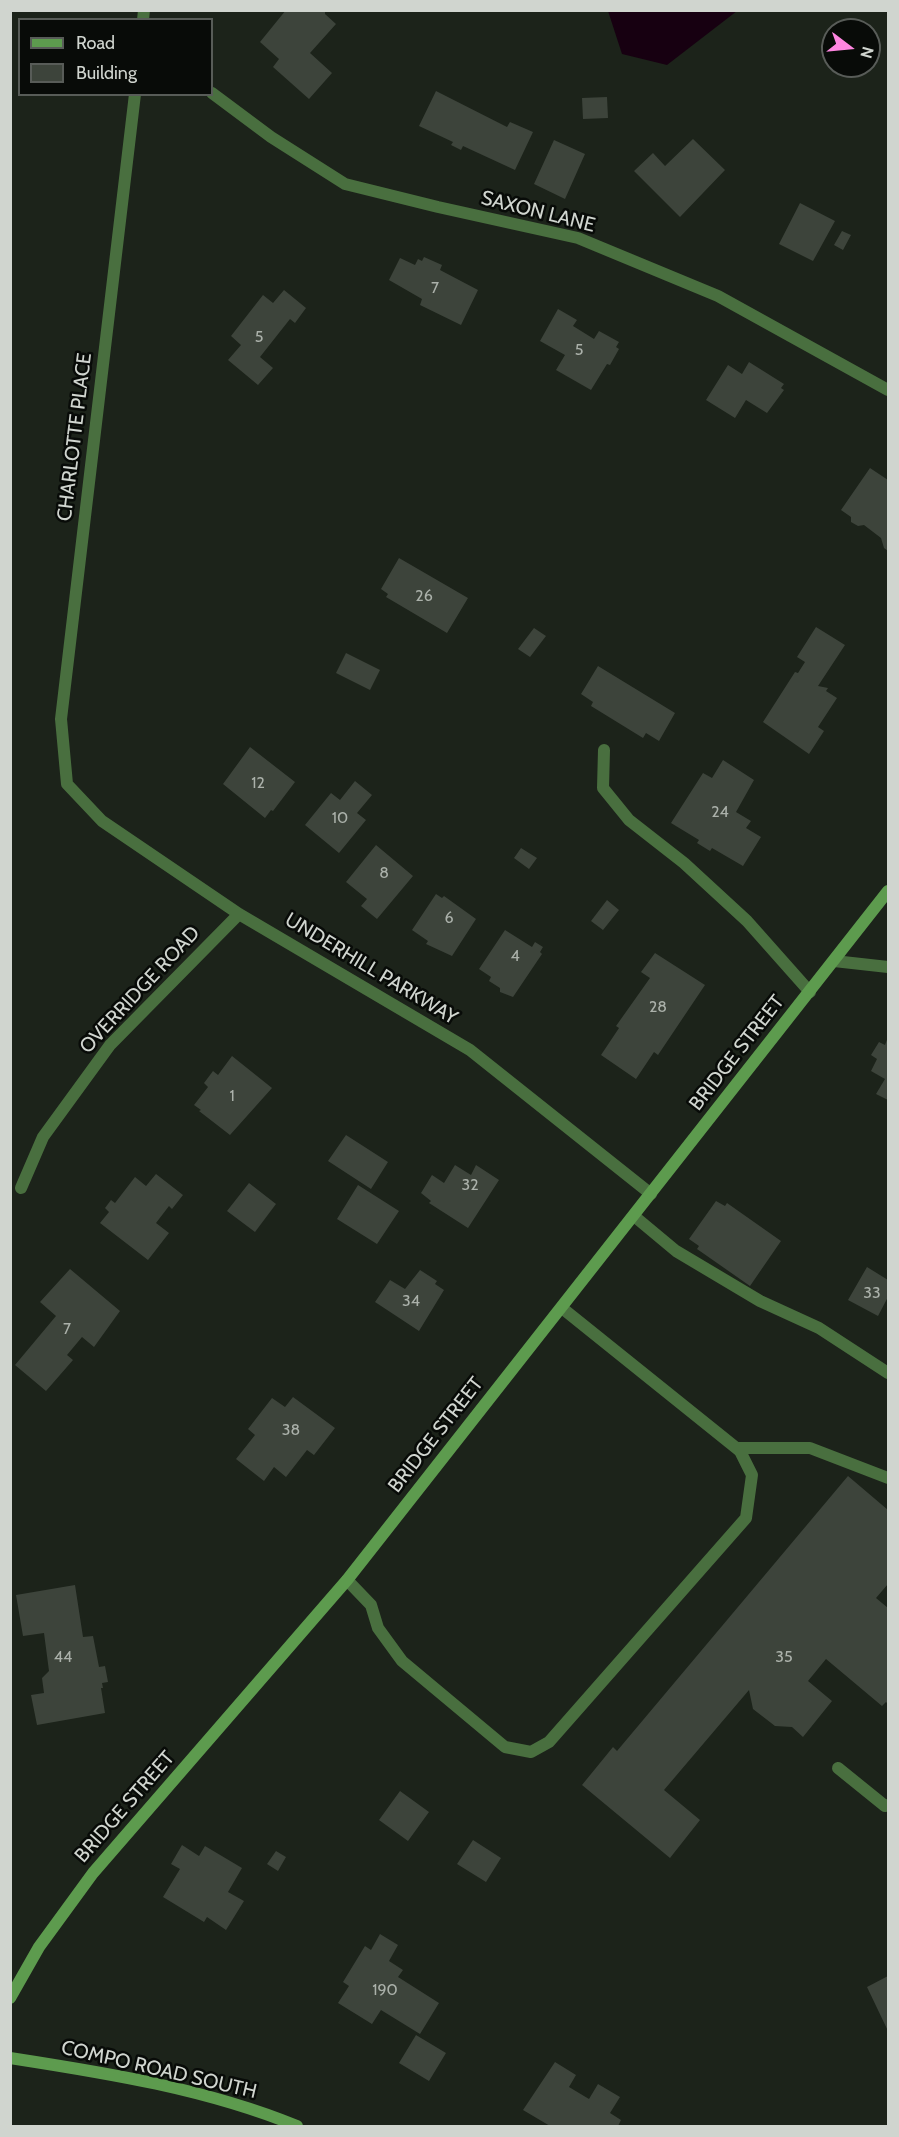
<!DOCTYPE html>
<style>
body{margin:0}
#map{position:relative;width:899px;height:2137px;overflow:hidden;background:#1c231a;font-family:Cabin,sans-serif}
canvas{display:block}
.frame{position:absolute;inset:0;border:12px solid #d0d5cf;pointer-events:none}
.legend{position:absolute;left:18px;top:18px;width:195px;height:78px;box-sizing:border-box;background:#080b08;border:2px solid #585c58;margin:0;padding:8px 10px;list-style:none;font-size:18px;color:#d0d5cf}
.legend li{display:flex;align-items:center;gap:12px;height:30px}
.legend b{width:30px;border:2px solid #585c58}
.north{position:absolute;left:821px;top:18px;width:60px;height:60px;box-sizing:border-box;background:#080b08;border:2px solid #585c58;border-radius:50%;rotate:106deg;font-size:16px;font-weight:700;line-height:24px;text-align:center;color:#d0d5cf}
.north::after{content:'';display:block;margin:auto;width:21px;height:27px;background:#fe86e0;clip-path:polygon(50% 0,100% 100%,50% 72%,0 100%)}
</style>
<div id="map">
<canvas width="899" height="2137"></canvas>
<div class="frame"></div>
<ul class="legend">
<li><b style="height:8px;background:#5d9b4e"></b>Road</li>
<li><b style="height:16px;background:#3d443b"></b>Building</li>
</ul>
<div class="north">N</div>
</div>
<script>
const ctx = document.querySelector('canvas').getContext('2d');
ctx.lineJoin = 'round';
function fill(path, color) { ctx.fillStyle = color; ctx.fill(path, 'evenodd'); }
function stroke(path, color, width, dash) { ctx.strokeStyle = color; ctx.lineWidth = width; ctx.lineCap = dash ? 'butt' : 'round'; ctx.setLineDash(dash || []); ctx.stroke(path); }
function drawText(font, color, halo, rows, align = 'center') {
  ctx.font = font + ' Cabin,sans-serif'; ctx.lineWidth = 5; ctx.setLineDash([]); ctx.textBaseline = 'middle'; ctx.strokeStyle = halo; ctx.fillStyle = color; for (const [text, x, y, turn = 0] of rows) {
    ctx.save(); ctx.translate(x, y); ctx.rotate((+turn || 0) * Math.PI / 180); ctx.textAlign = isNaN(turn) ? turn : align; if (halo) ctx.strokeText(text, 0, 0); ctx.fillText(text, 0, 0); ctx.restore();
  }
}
const water = new Path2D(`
 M608 11V10L737 11 667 65 622 54Z`);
const building = new Path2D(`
 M286 10H325V14L336 24 310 53 332 73 309 99 273 67 279 59 260 42Z
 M436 91 507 127 510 122 533 132 515 170 463 146 461 150 451 145 453 142 419 126Z
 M607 97 608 118 583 119 582 98Z
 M693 139 725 170 680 217 634 171 653 153 665 166Z
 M554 140 585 154 565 199 534 184Z
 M800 203 835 221 813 261 779 244Z
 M842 231 851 235 843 250 834 245Z
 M424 257 442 265 440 270 478 290 461 325 420 305 422 299 389 280 400 258 415 265 418 259 422 261Z
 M284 290 306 308 295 323 290 319 260 357 273 368 258 385 228 360 241 345 231 336 263 295 273 303Z
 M558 309 577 320 573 326 594 339 599 331 619 342 616 347 619 349 610 365 607 364 591 390 556 370 565 355 540 341Z
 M749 362 784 384 781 388 784 390 767 413 746 400 735 418 706 400 728 365 742 374Z
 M870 468 888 480V551L884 548 881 538 864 525 858 526 851 522V517L841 510Z
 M399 558 468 598 447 633 386 597 388 594 381 589Z
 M816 627 845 645 818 686 828 688 826 691 837 698 818 727 824 731 809 754 763 722 795 672 798 673 805 662 797 657Z
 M534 628 546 636 530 657 518 649Z
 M346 653 380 670 370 690 336 673Z
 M598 666 675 713 659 741 646 733 643 738 591 706 593 702 581 694Z
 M250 747 295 782 273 811 271 810 265 818 223 784Z
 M723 760 754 780 736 812 751 821 746 828 761 837 743 866 712 848 710 851 697 843 699 840 671 823 703 773 712 778Z
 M355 781 372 795 357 813 366 820 339 853 305 825 331 793 340 800Z
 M376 845 413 876 377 919 361 906 367 899 346 882Z
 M521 848 537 858 529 869 514 858Z
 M436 894 442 898 444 896 476 919 452 956 426 944 428 941 412 930Z
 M607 900 619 910 603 930 591 921Z
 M505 930 532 947 535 942 543 947 540 952 542 954 513 997 500 992V988L489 981 491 977 479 969Z
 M655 953 705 985 658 1055 654 1052 636 1079 601 1055 619 1028 616 1026 650 978 641 972Z
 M888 1037V1100L876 1094 885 1079 871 1071 877 1059 871 1055 879 1042 885 1045Z
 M232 1056 272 1088 230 1135 199 1111 201 1110 194 1105 208 1087 204 1083 213 1071 218 1075Z
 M346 1135 388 1162 371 1189 328 1161Z
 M455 1165 471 1175 476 1165 499 1180 468 1228 429 1203 431 1201 421 1193 432 1175 444 1183Z
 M156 1174 183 1195 172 1209 169 1206 156 1223 169 1233 148 1260 100 1223 109 1212 105 1208 111 1200 115 1203 135 1177 146 1186Z
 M249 1183 276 1204 255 1232 227 1211Z
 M358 1185 399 1211 377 1244 337 1219Z
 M716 1201 725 1206 727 1203 781 1241 750 1286 697 1249 699 1246 689 1239Z
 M867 1267 888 1280V1297L878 1316 848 1300Z
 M70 1269 120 1311 94 1347 82 1337 67 1355 73 1360 46 1391 15 1365 56 1316 40 1302Z
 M420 1270 437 1281 435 1284 444 1290 419 1331 375 1302 390 1280 405 1289Z
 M293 1397 335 1428 314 1455 307 1450 286 1477 274 1467 264 1481 236 1459 255 1435 248 1429 272 1398 285 1407Z
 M848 1476 888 1510V1584L876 1598 888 1608V1704L886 1702 882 1706 826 1659 808 1681 832 1701 803 1737 792 1727 775 1726 753 1709 749 1690 664 1790 700 1820 670 1858 582 1785 613 1747 617 1751Z
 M75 1585 83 1637 93 1636 99 1667 105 1666 108 1682 102 1683 103 1688H101L105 1713 37 1725 31 1695 44 1693 42 1678 49 1671 44 1633 23 1636 16 1595Z
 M400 1791 429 1812 408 1841 379 1820Z
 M473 1840 501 1858 486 1882 457 1864Z
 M182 1845 199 1856 205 1846 242 1868 228 1892 244 1901 226 1930 207 1917 204 1922 163 1897 180 1869 171 1864Z
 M276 1851 286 1857 278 1871 267 1864Z
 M380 1934 398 1945 389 1961 403 1970 398 1977 439 2003 420 2034 381 2010 372 2024 338 2003 349 1986 343 1982 365 1946 371 1950Z
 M888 1976V2031L867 1987Z
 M416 2035 446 2053 429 2081 399 2063Z
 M555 2062 576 2075 569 2087 589 2099 598 2084 620 2097 610 2113 621 2120 618 2126H550L523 2110Z`);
const lane = new Path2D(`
 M604 750 603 788 629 820 684 863 747 921 810 992
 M834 961 888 967
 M634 1216 676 1251 760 1301 819 1328 888 1373
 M737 1448H810L888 1478
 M347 1580 371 1605 378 1628 402 1661 505 1747 531 1752 549 1742 746 1518 752 1475 740 1451 562 1308
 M838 1768 885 1806 888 1805`);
const street = new Path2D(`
 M143 20 144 10
 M212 93 271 137 345 184 438 207 578 238 718 296 888 390
 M135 94 61 719 67 784 102 821 239 914 470 1050 651 1194
 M21 1188 43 1137 110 1045 239 914`);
const secondary = new Path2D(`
 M10 1998 39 1947 93 1873 347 1580 888 891
 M10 2058C107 2073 207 2089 297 2126`);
const numberNames = [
 ["7",435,288],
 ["5",259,337],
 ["5",579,350],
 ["26",424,596],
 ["12",258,783],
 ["24",720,812],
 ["10",340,818],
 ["8",384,873],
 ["6",449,918],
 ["4",515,956],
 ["28",658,1007],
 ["1",232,1096],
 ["32",470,1185],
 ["33",872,1293],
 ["34",411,1301],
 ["7",67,1329],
 ["38",291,1430],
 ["44",63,1657],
 ["35",784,1657],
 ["190",385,1990]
];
const streetNames = [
 ["SAXON LANE",538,212,14],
 ["CHARLOTTE PLACE",75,437,-83],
 ["UNDERHILL PARKWAY",371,969,31],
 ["OVERRIDGE ROAD",140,990,-47],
 ["BRIDGE STREET",737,1053,-52],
 ["BRIDGE STREET",436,1435,-52],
 ["BRIDGE STREET",125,1807,-49],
 ["COMPO ROAD SOUTH",159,2070,13]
];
fill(water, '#170011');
fill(building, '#3d443b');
stroke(lane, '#496f3f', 12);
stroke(street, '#496f3f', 12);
stroke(secondary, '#5d9b4e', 12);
drawText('16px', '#abb1aa', null, numberNames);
drawText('20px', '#d0d5cf', '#080b08', streetNames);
</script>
